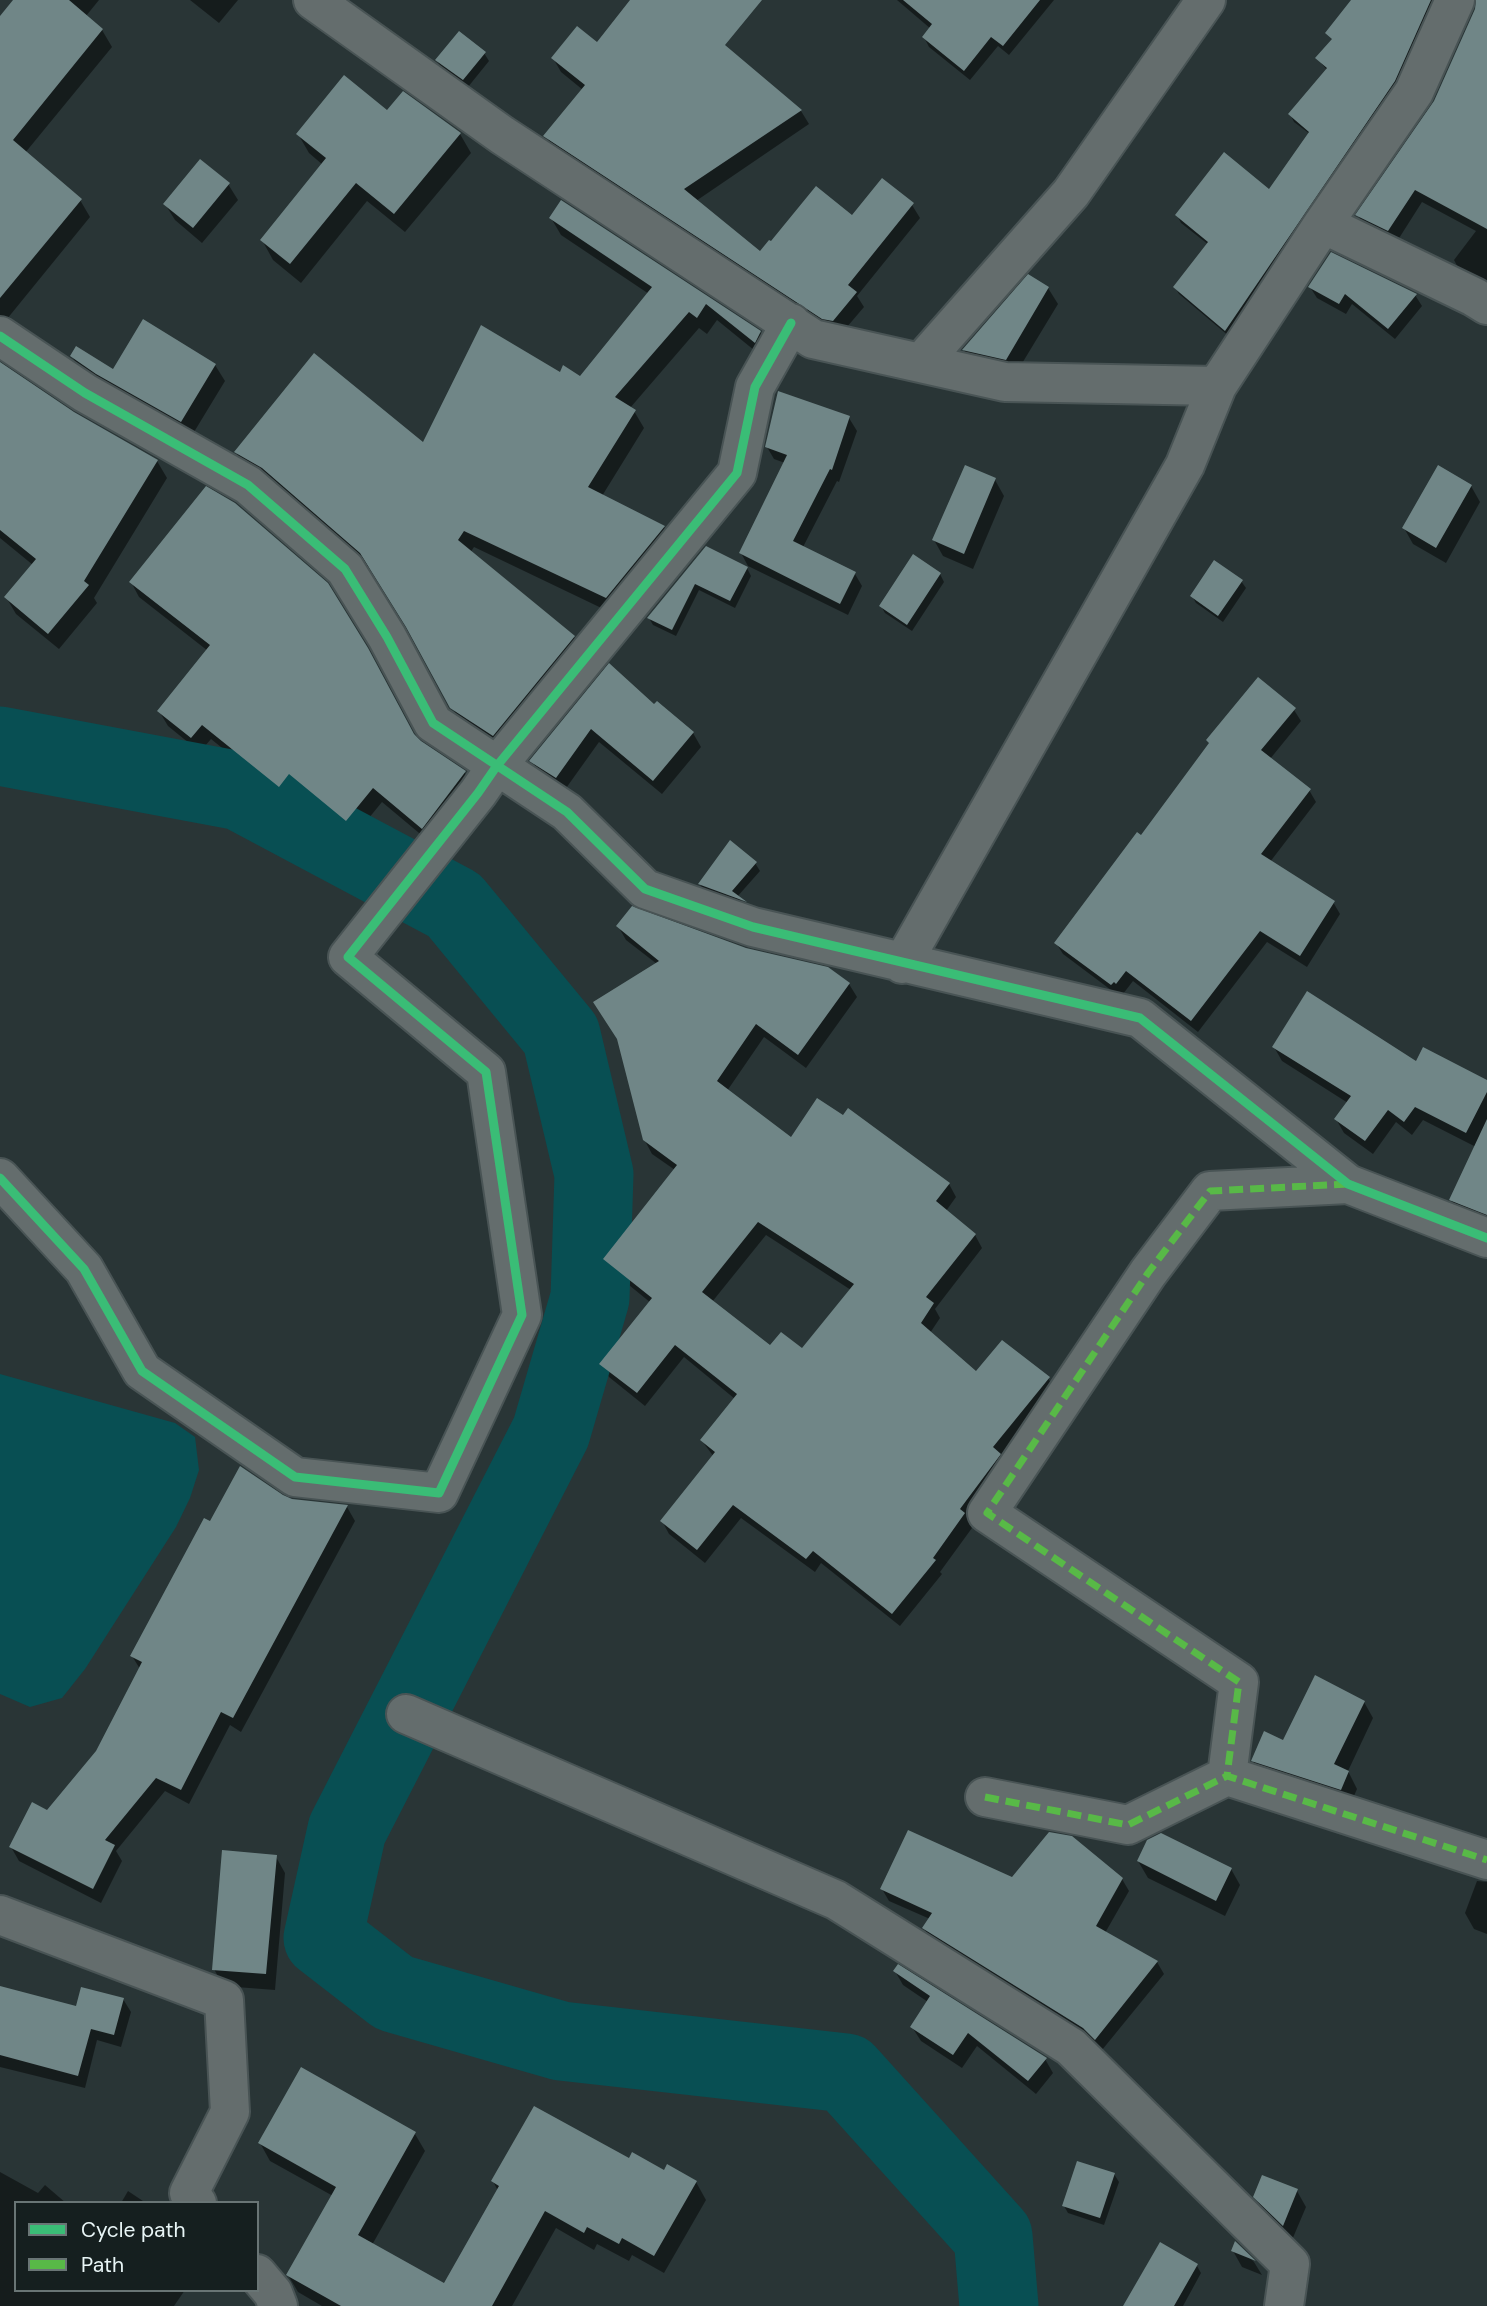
<!DOCTYPE html>
<style>
body{margin:0}
#map{position:relative;width:1487px;height:2306px;overflow:hidden;background:#293536;font-family:"DM Sans",sans-serif}
canvas{display:block}
.legend{position:absolute;left:14px;top:2201px;width:245px;height:91px;box-sizing:border-box;background:#151f1f;border:2px solid #697575;margin:0;padding:9px 12px;list-style:none;font-size:21px;color:#e8f5f6}
.legend li{display:flex;align-items:center;gap:14px;height:35px}
.legend b{width:35px;border:2px solid #697575}
</style>
<div id="map">
<canvas width="1487" height="2306"></canvas>
<ul class="legend">
<li><b style="height:9px;background:#3abd76"></b>Cycle path</li>
<li><b style="height:9px;background:#58b947"></b>Path</li>
</ul>
</div>
<script>
const ctx = document.querySelector('canvas').getContext('2d');
ctx.lineJoin = 'round';
function fill(path, color) { ctx.fillStyle = color; ctx.fill(path, 'evenodd'); }
function stroke(path, color, width, dash) { ctx.strokeStyle = color; ctx.lineWidth = width; ctx.lineCap = dash ? 'butt' : 'round'; ctx.setLineDash(dash || []); ctx.stroke(path); }
const water = new Path2D(`
 M0 1374 175 1423 195 1437 199 1470 190 1498 176 1527 85 1669 62 1698 30 1707 0 1694Z`);
const shadow = new Path2D(`
 M15 0H99L86 16 102 30 112 47 25 153 80 200 90 217 7 319 0 333V30Z
 M190 0H238L219 23Z
 M633 0H652L705 31 801 111 809 124 696 201 760 253 853 217 912 205 920 218 857 296 864 307 841 334 554 150 546 136 583 90 561 72 553 58 597 44Z
 M897 0H1054L1009 55 998 46 970 80 929 47 924 37 931 29Z
 M1412 0H1438L1398 89 1230 337 1179 294 1175 287 1209 245 1181 223 1177 215 1270 191 1310 134 1294 122 1290 114 1327 70 1317 58Z
 M1477 0 1487 3V287L1461 273 1454 260 1476 231 1422 202 1396 243 1365 228 1358 215 1435 102 1477 9Z
 M484 53 489 61 468 87 442 68 437 61Z
 M387 113 460 134 471 153 405 232 367 201 301 283 273 260 262 240 323 165 309 153 298 134Z
 M228 184 238 200 202 243 175 220 165 204Z
 M551 218 760 332 770 350 765 359 717 320 707 334 699 328 630 408 634 411 644 428 602 496 664 527 674 544 616 615 474 547 470 553 574 637 584 654 503 753 462 725 413 636 372 570 274 486 246 469 236 452 423 444 560 374 581 378 649 294 561 235Z
 M1310 287 1415 295 1422 306 1395 339 1352 304 1346 314 1317 298Z
 M1048 288 1058 304 1015 375 973 366 964 350Z
 M72 356 113 371 215 365 225 381 191 437 81 373Z
 M0 364 73 413 157 461 167 478 94 598 97 603 59 649 16 614 6 597 33 565 0 538Z
 M849 418 857 431 839 482 837 481 803 547 855 574 862 586 848 615 748 566 741 553 785 463 774 459 767 447Z
 M995 480 1004 496 973 569 943 556 934 540Z
 M1471 486 1480 502 1446 563 1413 544 1404 528Z
 M706 548 747 568 751 576 735 608 699 590 676 636 653 625 649 618Z
 M940 574 944 582 912 631 885 613 881 606Z
 M1241 581 1246 588 1223 622 1196 603 1192 596Z
 M131 582 414 737 465 773 474 788 431 843 382 802 355 835 299 788 288 801 211 739 200 752 168 726 159 711 208 651 139 597Z
 M610 666 654 707 693 733 701 747 662 794 599 742 564 791 540 775 532 761Z
 M1294 710 1301 721 1270 759 1309 790 1316 802 1270 862 1333 902 1340 914 1307 967 1267 942 1198 1032 1133 981 1123 994 1121 993 1119 996 1063 954 1056 943 1141 838Z
 M755 863 760 871 737 897 748 907 704 892 700 884Z
 M618 926 745 949 849 984 857 997 806 1068 764 1037 727 1091 791 1139 949 1184 956 1197 946 1211 975 1235 982 1248 935 1309 940 1318 930 1333 976 1374 1048 1378 1056 1392 1007 1468 968 1521 972 1528 940 1572 942 1574 900 1626 821 1563 815 1572 741 1518 705 1563 669 1534 662 1521 714 1457 702 1441 735 1399 684 1357 645 1406 609 1377 601 1364 651 1303 613 1272 605 1259 675 1170 652 1154 644 1139 657 964 626 940ZM766 1235 851 1290 802 1351 771 1348 712 1302Z
 M1274 1047 1417 1064 1487 1082V1224L1459 1214 1451 1200 1476 1147 1423 1120 1412 1135 1396 1122 1373 1154 1344 1133 1336 1119 1348 1103 1282 1061Z
 M282 1497 292 1500 347 1507 355 1521 241 1732 230 1725 189 1804 165 1791 116 1851 122 1861 101 1903 19 1861 11 1847 48 1813 97 1752 140 1669 132 1656 210 1523Z
 M1364 1702 1373 1718 1348 1771 1357 1789 1350 1805 1262 1777 1253 1761Z
 M276 1857 285 1873 275 1990 223 1986 214 1969Z
 M1138 1861 1231 1869 1240 1885 1225 1916 1148 1878Z
 M1012 1879H1122L1129 1891 1105 1933 1157 1962 1164 1974 1102 2050 1091 2040 931 1940 924 1928 930 1919 889 1901 882 1889Z
 M1477 1881 1487 1882V1934L1474 1929 1465 1913Z
 M895 1971 1045 2059 1053 2073 1036 2094 977 2046 962 2068 921 2041 912 2027 928 2002 903 1985Z
 M0 1988 77 2008 123 1999 131 2012 121 2047 97 2040 85 2088 0 2067Z
 M415 2134 425 2151 372 2245 444 2286 498 2191 493 2181 630 2161 696 2182 706 2200 664 2273 632 2255 629 2261 597 2244 594 2250 556 2228 512 2306H322L298 2292 288 2275 333 2196 270 2161 260 2143Z
 M0 2172 38 2193 45 2185 66 2203H16V2290H185L174 2306H0Z
 M1114 2174 1119 2182 1104 2225 1068 2213 1064 2206Z
 M128 2191 146 2203H121Z
 M1297 2191 1306 2207 1292 2240 1265 2213 1255 2197Z
 M1236 2244 1254 2262 1262 2275 1242 2267 1233 2251Z
 M1197 2266 1201 2273 1183 2306H1125Z`);
const river = new Path2D(`
 M0 746 240 791 454 905 561 1035 594 1174 590 1298 551 1432 347 1830 323 1938 394 1993 561 2041 846 2073 993 2236 999 2306`);
const building = new Path2D(`
 M13 0H69L103 29 13 140 82 199 0 298V16Z
 M630 0H762L725 45 802 110 684 189 760 251 769 240 771 241 816 186 852 215 882 178 914 203 848 285 857 292 833 321 822 319 543 136 585 85 551 58 577 26 597 42Z
 M903 0H1040L1003 46 991 37 964 71 922 37 932 24Z
 M1351 0H1431L1395 81 1225 331 1173 287 1208 242 1175 215 1224 152 1269 189 1309 132 1288 114 1327 68 1315 58 1332 39 1325 33Z
 M1476 0H1487V229L1415 190 1388 231 1355 215 1434 101 1475 9Z
 M459 31 486 52 463 80 435 60Z
 M344 75 387 110 403 91 461 133 394 214 356 183 290 264 260 240 326 158 296 134Z
 M200 159 230 183 193 228 163 204Z
 M561 200 761 331 755 343 706 304 697 318 689 312 615 397 636 410 588 487 665 526 606 598 464 531 458 540 575 636 493 736 450 708 406 627 360 553 262 468 234 452 314 353 423 442 481 325 560 372 563 365 580 376 652 287 549 218Z
 M1331 252 1417 294 1388 329 1345 294 1339 304 1308 287Z
 M1028 274 1049 287 1006 360 962 350Z
 M143 319 216 364 181 422 96 374 70 356 76 346 113 369Z
 M0 362 74 412 158 460 84 581 89 585 48 634 4 597 36 559 0 530Z
 M778 391 850 416 832 470 830 469 793 541 856 572 840 604 739 553 787 455 765 447Z
 M965 465 996 478 964 554 932 540Z
 M1438 465 1472 485 1436 548 1402 528Z
 M206 486 235 503 328 583 368 648 414 734 421 741 466 771 422 829 373 788 346 821 289 774 279 787 202 725 191 738 157 711 210 645 129 582Z
 M706 546 748 567 730 601 695 584 672 630 647 618Z
 M913 554 941 573 907 625 879 606Z
 M1214 560 1243 580 1218 616 1190 596Z
 M609 663 654 704 657 701 694 732 653 781 591 729 556 778 529 761Z
 M1258 677 1296 708 1261 750 1311 789 1261 854 1335 901 1300 956 1260 931 1191 1021 1126 971 1116 984 1114 982 1111 985 1054 943 1137 832 1141 835 1209 743 1206 740Z
 M730 840 757 862 732 891 747 902 698 884Z
 M632 906 746 948 828 967 850 983 798 1055 756 1024 717 1081 791 1137 817 1098 843 1115 848 1108 950 1183 936 1201 976 1234 926 1297 934 1303 921 1323 976 1371 1002 1340 1050 1377 993 1447 1001 1454 960 1509 965 1513 933 1558 936 1560 892 1614 813 1551 806 1559 733 1505 697 1550 660 1521 715 1452 700 1440 737 1394 675 1345 637 1393 599 1364 652 1298 603 1259 677 1165 643 1140 617 1039 593 1002 659 961 616 926ZM758 1222 854 1284 802 1348 781 1332 770 1345 702 1292Z
 M1307 991 1416 1061 1423 1047 1487 1080V1092L1466 1133 1415 1107 1404 1122 1388 1110 1365 1141 1334 1119 1351 1096 1272 1047Z
 M1487 1119V1215L1449 1200Z
 M240 1466 283 1495 292 1499 348 1505 233 1718 221 1712 181 1790 156 1778 105 1840 115 1845 93 1889 9 1847 32 1802 47 1810 96 1751 142 1662 130 1656 204 1518 210 1521Z
 M1315 1675 1365 1701 1334 1764 1349 1771 1341 1790 1251 1761 1264 1731 1283 1740Z
 M908 1830 1012 1877 1049 1832 1072 1836 1123 1878 1096 1926 1158 1961 1095 2040 1083 2028 922 1928 932 1913 880 1889Z
 M1161 1833 1232 1868 1216 1901 1137 1861 1147 1840Z
 M222 1850 277 1855 266 1974 212 1970Z
 M898 1964 1047 2058 1028 2081 968 2033 953 2055 910 2027 930 1996 893 1971Z
 M0 1986 76 2006 81 1987 124 1998 114 2035 91 2029 78 2076 0 2055Z
 M301 2067 416 2132 358 2235 444 2283 499 2186 491 2181 534 2106 629 2158 632 2152 664 2170 667 2164 697 2181 654 2256 622 2238 619 2244 587 2227 584 2233 545 2211 492 2306H341L286 2275 336 2187 258 2143Z
 M1077 2161 1115 2173 1100 2218 1062 2206Z
 M1262 2175 1298 2189 1283 2226 1253 2197Z
 M1235 2241 1256 2261 1231 2251Z
 M1160 2242 1198 2264 1174 2306H1123Z`);
const minor = new Path2D(`
 M313 0 502 135 813 339 1005 382 1217 386
 M1455 0 1414 92 1323 224 1474 297 1487 305
 M0 336 85 393 248 485 345 569 387 637 433 723 567 812 645 889 753 927 1140 1018 1348 1184 1487 1238
 M921 363 1071 193 1206 0
 M902 964 1185 465 1217 386 1323 224
 M0 1178 84 1269 142 1371 295 1477 439 1493 522 1315 486 1072 348 957 478 793 496 767 737 473 755 387 791 323
 M1348 1184 1210 1191 1148 1273 987 1513 1239 1682 1227 1776 1487 1860
 M406 1714 836 1900 1071 2047 1290 2264 1284 2306
 M985 1797 1128 1825 1227 1776
 M0 1915 224 2000 230 2112 189 2193 197 2203
 M257 2274 273 2293 278 2306`);
const quiet = new Path2D(`
 M1348 1184 1210 1191 1148 1273 987 1513 1239 1682 1227 1776 1487 1860
 M985 1797 1128 1825 1227 1776`);
const cycleway = new Path2D(`
 M0 336 85 393 248 485 345 569 387 637 433 723 567 812 645 889 753 927 1140 1018 1348 1184 1487 1238
 M0 1178 84 1269 142 1371 295 1477 439 1493 522 1315 486 1072 348 957 478 793 496 767 737 473 755 387 791 323`);
fill(water, '#084f53');
fill(shadow, '#0007');
stroke(river, '#084f53', 79);
fill(building, '#708687');
stroke(minor, '#495455', 42);
stroke(minor, '#646d6d', 38);
stroke(quiet, '#58b947', 7, [14, 7]);
stroke(cycleway, '#3abd76', 9);
</script>
